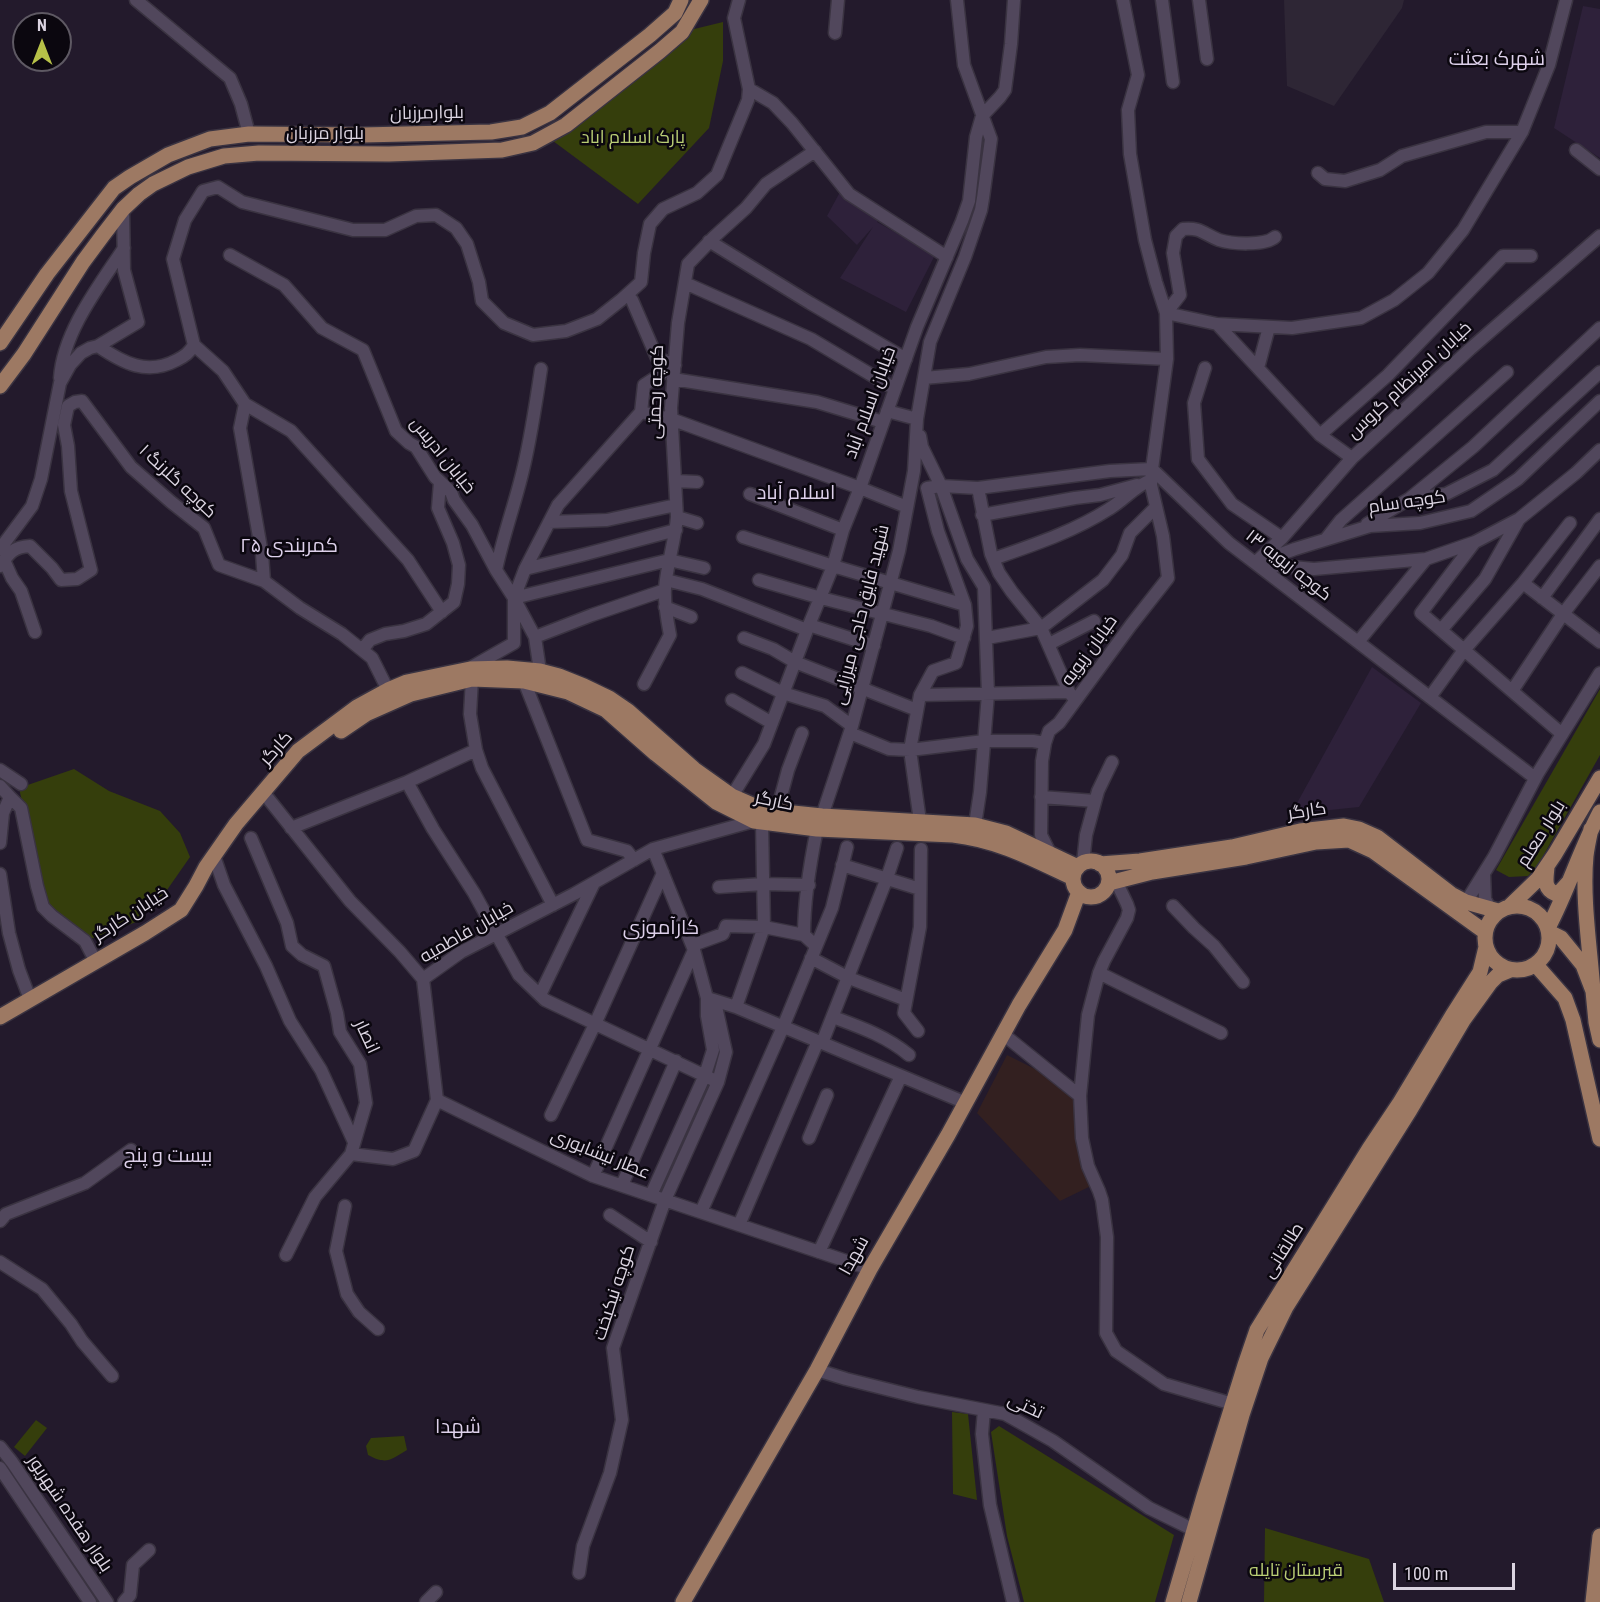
<!DOCTYPE html>
<meta charset="utf-8">
<style>
body{margin:0}
#map{position:relative;width:1600px;height:1602px;overflow:hidden;background:#231a2c;font-family:"Roboto Condensed",sans-serif}
canvas{display:block}
.north{position:absolute;left:12px;top:12px;width:60px;height:60px;box-sizing:border-box;background:#0b070f;border:2px solid #5e5963;border-radius:50%;rotate:0deg;font-size:16px;font-weight:700;line-height:24px;text-align:center;color:#dbd4e1}
.north::after{content:'';display:block;margin:auto;width:21px;height:27px;background:#b7c148;clip-path:polygon(50% 0,100% 100%,50% 72%,0 100%)}
.scale{position:absolute;left:1393px;top:1563px;width:122px;height:27px;box-sizing:border-box;border:3px solid #dbd4e1;border-top:0;padding-left:8px;font-size:18px;line-height:21px;white-space:nowrap;color:#dbd4e1;-webkit-text-stroke:4px #0b070f;paint-order:stroke}
</style>
<div id="map">
<canvas width="1600" height="1602"></canvas>
<div class="north">N</div>
<div class="scale">100 m</div>
</div>
<script>
const ctx = document.querySelector('canvas').getContext('2d');
ctx.lineJoin = 'round';
function fill(path, color) { ctx.fillStyle = color; ctx.fill(path, 'evenodd'); }
function stroke(path, color, width, dash) { ctx.strokeStyle = color; ctx.lineWidth = width; ctx.lineCap = dash ? 'butt' : 'round'; ctx.setLineDash(dash || []); ctx.stroke(path); }
function drawText(font, color, halo, rows, align = 'center') {
  ctx.font = font + ' "Roboto Condensed",Cairo,sans-serif'; ctx.lineWidth = 5; ctx.setLineDash([]); ctx.textBaseline = 'middle'; ctx.strokeStyle = halo; ctx.fillStyle = color; for (const [text, x, y, turn = 0] of rows) {
    ctx.save(); ctx.translate(x, y); ctx.rotate((+turn || 0) * Math.PI / 180); ctx.textAlign = isNaN(turn) ? turn : align; if (halo) ctx.strokeText(text, 0, 0); ctx.fillText(text, 0, 0); ctx.restore();
  }
}
const commercial = new Path2D(`
 M1007 1055 1083 1093 1080 1118 1095 1184 1060 1201 977 1113Z`);
const industrial = new Path2D(`
 M1284 0H1404L1402 8 1334 106 1287 86Z`);
const built = new Path2D(`
 M1583 6 1600 9V158L1554 128Z
 M840 192 879 219 877 222 935 255 906 312 840 278 873 227 857 245 827 216Z
 M1372 667 1421 703 1359 807 1291 814Z`);
const green = new Path2D(`
 M723 22V61L709 128 638 204 553 141 682 32Z
 M1600 689V755L1538 865 1528 876 1509 877 1496 870Z
 M74 769 109 791 160 811 180 833 190 857 167 890 136 922 85 941 46 908 19 788Z
 M952 1412 968 1414 977 1500 953 1494Z
 M36 1420 47 1428 25 1456 14 1447Z
 M999 1426 1174 1535 1155 1602H1024L1007 1536 991 1432Z
 M404 1436 407 1450C390 1460 387 1465 368 1455L366 1446 371 1438Z
 M1265 1528 1369 1559 1384 1602H1264Z`);
const minor = new Path2D(`
 M136 0 230 78 241 104 249 134
 M1123 0 1138 75 1128 110 1130 154 1145 240 1156 282 1166 313 1167 359 1152 469 1229 543 1535 778
 M1162 0 1173 82
 M1199 0 1207 59
 M835 33 838 0
 M749 89 773 103 792 123 849 194 947 257
 M1576 150 1600 169
 M1318 173 1325 179 1345 181 1380 170 1402 156 1486 132H1522
 M709 241 810 303 906 359
 M230 255 284 285 322 328 363 350 396 431 409 443 416 447 435 477 451 492 454 500 472 525 496 570 514 598 535 637 540 671
 M685 283 811 339 895 389
 M632 300 657 358 675 365
 M1166 313 1217 324 1320 435 1352 458
 M1166 313 1180 295 1173 253 1176 236 1183 229C1200 227 1204 234 1219 240 1231 244 1265 246 1275 237
 M1217 324 1292 328 1361 318 1394 300 1428 273 1463 230 1522 132 1549 65 1566 0
 M194 345 223 371 245 404 291 431 408 560 442 612
 M98 346 138 322 124 270 123 209
 M1205 368 1194 403 1198 459 1232 504 1282 538
 M1258 368 1269 327
 M60 378C63 332 99 286 124 248
 M924 378 969 374 1046 357 1080 355 1167 359
 M673 379 817 402 883 422
 M245 404 240 428 262 554 264 581
 M887 411 917 419
 M641 412 671 419 860 488 907 507
 M1320 435 1388 375 1503 256H1531
 M920 436 922 447 941 486 967 559 984 587 988 694 980 792 975 825
 M675 481 697 482
 M978 488 991 554 999 573 1012 592 1041 628 1069 692
 M750 494 843 530
 M1409 499 1473 447 1600 328
 M982 515 1075 498 1100 495 1137 485
 M677 517 697 523
 M549 522 607 520 676 505
 M1367 524 1409 499 1446 494 1493 470 1600 372
 M743 537 833 566 965 605
 M1326 539 1341 520 1507 372
 M1474 543 1421 613 1562 734
 M0 549 32 506 41 479 60 383 70 365 81 353 90 348 98 346C123 363 147 376 177 360 185 356 189 353 194 345L173 259 185 220 203 191 218 187 242 202 353 230H385L416 216 436 215 456 228 467 244 479 282 482 301 504 323 533 335 566 331 597 319 621 300 641 282 644 253 650 224 663 209 697 193 717 175 748 100 749 89 734 18 739 0
 M993 559C1033 545 1073 532 1109 509 1124 500 1135 486 1151 480
 M4 560 12 578 21 591 35 632
 M1262 561 1295 549 1370 526 1420 523 1471 511 1518 479 1600 401
 M1255 563 1282 538 1352 458 1470 349 1600 236
 M1260 564 1314 569 1426 559 1475 542 1519 519 1576 473 1600 450
 M0 566C9 553 13 547 30 546L52 568 61 580 77 579 91 570 71 491 68 446 64 425 68 406 75 402 82 401 131 467 171 502 204 528 219 565 264 581 300 608 342 634 372 658 388 690
 M525 569 582 555 676 530
 M496 570C503 536 515 504 523 470 531 437 536 403 541 369
 M666 580 702 589 807 630
 M759 580 821 598 931 626 964 638
 M1523 583 1600 642
 M514 598 669 560 704 568
 M1542 598 1600 519
 M665 607 691 617
 M809 625 874 646
 M1441 630 1485 579 1519 519
 M535 637 592 615 665 590
 M744 638 773 649 795 662 917 710
 M987 638 1041 628 1103 580 1122 555 1130 533 1156 507
 M1358 642 1426 559
 M1049 644 1094 621
 M362 650 370 640 385 634 404 631 426 624 454 602 458 584 459 565 453 543 438 508 440 482
 M470 668 514 643V598L525 569 558 505 641 412 644 385 675 365
 M742 673 783 693 825 706 852 726
 M472 679 470 714 476 750 482 768 553 905
 M524 681 587 840 627 851 634 860
 M644 684 670 635C667 619 664 604 665 588 667 564 675 541 677 517L671 408 678 323 688 264 714 237 746 208 766 184 815 151
 M1512 691 1563 614 1600 566
 M920 695 1069 692 1072 696
 M1430 697 1464 650 1523 583 1570 523
 M732 700 772 723
 M850 733 889 749 910 750 984 741H1033L1045 743
 M0 770 21 784
 M407 782 433 829 474 893 519 975 545 1000 718 1082
 M0 786 10 797 3 813 0 843
 M263 792 350 901 400 952 423 979
 M732 796 764 744 809 625 833 566 843 530 860 488 917 327 962 221 969 201 976 137 982 116 1000 97 1005 90 1011 44 1014 0
 M10 797 21 808 37 886 43 907 52 916 85 941 96 962
 M1041 797 1095 801
 M777 811 788 770 802 733
 M822 816 852 726 899 551 914 471 917 419 930 342 965 257 981 210 983 198 991 139 964 65 957 0
 M920 821 910 750 920 695 933 671 956 663 967 626 965 605 938 531 927 488 941 486 978 488 1110 471 1152 469 1151 485 1163 536 1168 578 1131 625 1059 723 1049 731 1045 743 1042 761 1041 835 1050 853
 M291 828 407 782 476 750
 M251 838 287 923 292 946 302 955 324 966 337 1013 340 1032 360 1064 366 1103 351 1154 315 1197 286 1255
 M214 856 224 885 266 966 290 1021 321 1070 354 1142
 M1083 863 1086 835 1098 791 1112 762
 M842 865 920 889
 M0 874 9 933 19 970 30 999
 M1484 874 1485 899 1490 909
 M1116 881 1127 904 1129 910 1127 918 1104 961 1099 973 1088 1015 1080 1096 1082 1138 1088 1166 1099 1191 1102 1200 1107 1237 1106 1333 1116 1351 1164 1384 1233 1404
 M719 887 763 884 809 885
 M1466 902 1494 857 1538 773 1600 673
 M1173 906 1194 928 1214 946 1243 982
 M693 945 723 934 726 926 764 927 804 935
 M816 946 804 935C804 900 810 863 817 829
 M811 958 849 978 906 1000
 M1099 973 1221 1033
 M423 979 437 1100 593 1176 870 1269
 M423 979 461 952 574 894 653 849 754 821
 M540 995 594 883
 M707 998 736 1007 966 1103
 M736 1007 764 927 762 823
 M833 1017C860 1027 886 1036 909 1055
 M918 1031 904 1013 920 927 921 849
 M1003 1034 1080 1096
 M822 1043 887 878 897 848
 M551 1115 595 1024 663 873
 M809 1138 827 1095
 M351 1154 393 1159 414 1151 437 1100
 M593 1176 694 950
 M622 1185 676 1061
 M651 1195 705 1075 713 1050 707 1016V998L694 950 653 849
 M345 1206 336 1251 347 1294 359 1312 378 1329
 M701 1212 783 1027 832 908 847 847
 M610 1215 651 1242
 M0 1221 6 1214 85 1183 131 1150
 M739 1225 818 1041
 M819 1252 901 1076
 M0 1262 42 1289 71 1324 82 1341 112 1376
 M817 1370 846 1379 918 1397 1005 1414 1053 1441 1149 1508 1194 1530
 M984 1410 982 1434 990 1505 1013 1602
 M0 1447 12 1462 107 1602
 M0 1468 90 1602
 M579 1573 583 1546 610 1473 622 1420 613 1348 665 1200 718 1082 726 1052 717 1011 707 998
 M124 1602 130 1595 133 1565 149 1550
 M426 1602 436 1592`);
const major = new Path2D(`
 M0 343 47 274 114 188 130 177 168 155 210 139 249 134 362 135 491 132 522 127 550 113 650 35 675 13 681 0
 M0 386 24 354 83 262 103 235 123 209 139 194 153 184 188 167 224 156 259 153 389 154 502 150 533 143 566 125 660 51 682 32 701 0
 M341 731 366 714 411 694 472 679 524 681 568 692 606 710 656 754 716 802 754 821 817 829 953 835C998 840 1033 859 1073 878
 M1591 829C1589 838 1587 847 1586 856 1582 898 1590 949 1593 991
 M1073 879a18 18 0 1 1 36 0a18 18 0 1 1-36 0Z
 M1100 864 1140 861 1232 847 1300 831 1344 826 1359 829 1377 837 1451 894 1466 902 1498 911
 M1547 867C1546 879 1543 889 1556 894L1559 893 1568 883
 M1109 883 1152 872 1246 857 1316 842 1349 840 1373 851 1485 932
 M1485 938a32 32 0 1 1 64 0a32 32 0 1 1-64 0Z
 M1510 906 1538 879 1555 854 1600 778
 M1548 928C1568 890 1580 850 1600 812
 M1549 932 1561 938 1583 965 1593 991 1596 1022 1600 1040
 M1536 965 1565 998 1573 1020 1600 1139
 M0 1017 145 933 181 910 196 886 206 867 236 824 298 751 357 707 388 690 407 682 470 669 507 668 540 671 559 676 584 686 609 698 628 711 694 769 732 796 764 810 822 816 975 825 1006 833 1078 867
 M683 1602 817 1370 870 1269 948 1135 1019 1005 1065 930 1079 892
 M1173 1602 1204 1496 1245 1365 1257 1330 1369 1149 1399 1104 1452 1016 1480 972 1486 947
 M1189 1602 1242 1415 1261 1358 1286 1307 1410 1110 1464 1019 1490 983 1498 975 1510 970
 M1593 1602 1600 1536`);
const streetNames = [
 ["بلوارمرزبان",427,114,-1],
 ["بلوار مرزبان",325,134],
 ["خیابان امیرنظام گروس",1410,381,-43],
 ["کوچه رحمتی",657,392,-88],
 ["خیابان اسلام آباد",871,403,-70],
 ["خیابان ادریس",442,456,51],
 ["کوچه گلرنگ ۱",177,482,43],
 ["کوچه سام",1407,503,-8],
 ["کوچه زیویه ۱۳",1288,566,38],
 ["شهید فایق حاجی میرزایی",862,615,-76],
 ["خیابان زیویه",1090,651,-54],
 ["کارگر",277,749,-48],
 ["کارگر",774,802,12],
 ["کارگر",1307,812,-8],
 ["بلوار معلم",1542,834,-58],
 ["خیابان کارگر",131,915,-33],
 ["خیابان فاطمیه",467,933,-30],
 ["انصار",366,1037,65],
 ["عطار نیشابوری",600,1155,22],
 ["طالقانی",1284,1251,-58],
 ["شهدا",855,1256,-61],
 ["کوچه نیکبخت",615,1293,-72],
 ["تختی",1025,1407,25],
 ["بلوار هفده شهریور",69,1514,56]
];
const parkNames = [
 ["پارک اسلام اباد",633,138],
 ["قبرستان تایله",1296,1571]
];
const neighbourhoodNames = [
 ["شهرک بعثت",1497,60],
 ["اسلام آباد",796,494],
 ["کمربندی ۲۵",289,547],
 ["کارآموزی",661,929],
 ["بیست و پنج",168,1157],
 ["شهدا",458,1428]
];
fill(commercial, '#332020');
fill(industrial, '#2e2635');
fill(built, '#2e213a');
fill(green, '#353e0c');
stroke(minor, '#3a3341', 15);
stroke(major, '#3a3341', 18);
stroke(minor, '#51475c', 12);
stroke(major, '#9d7963', 15);
drawText('18px', '#dbd4e1', '#0b070f', streetNames);
drawText('18px', '#bace75', '#0b070f', parkNames);
drawText('20px', '#ddd0ea', '#0b070f', neighbourhoodNames);
</script>
